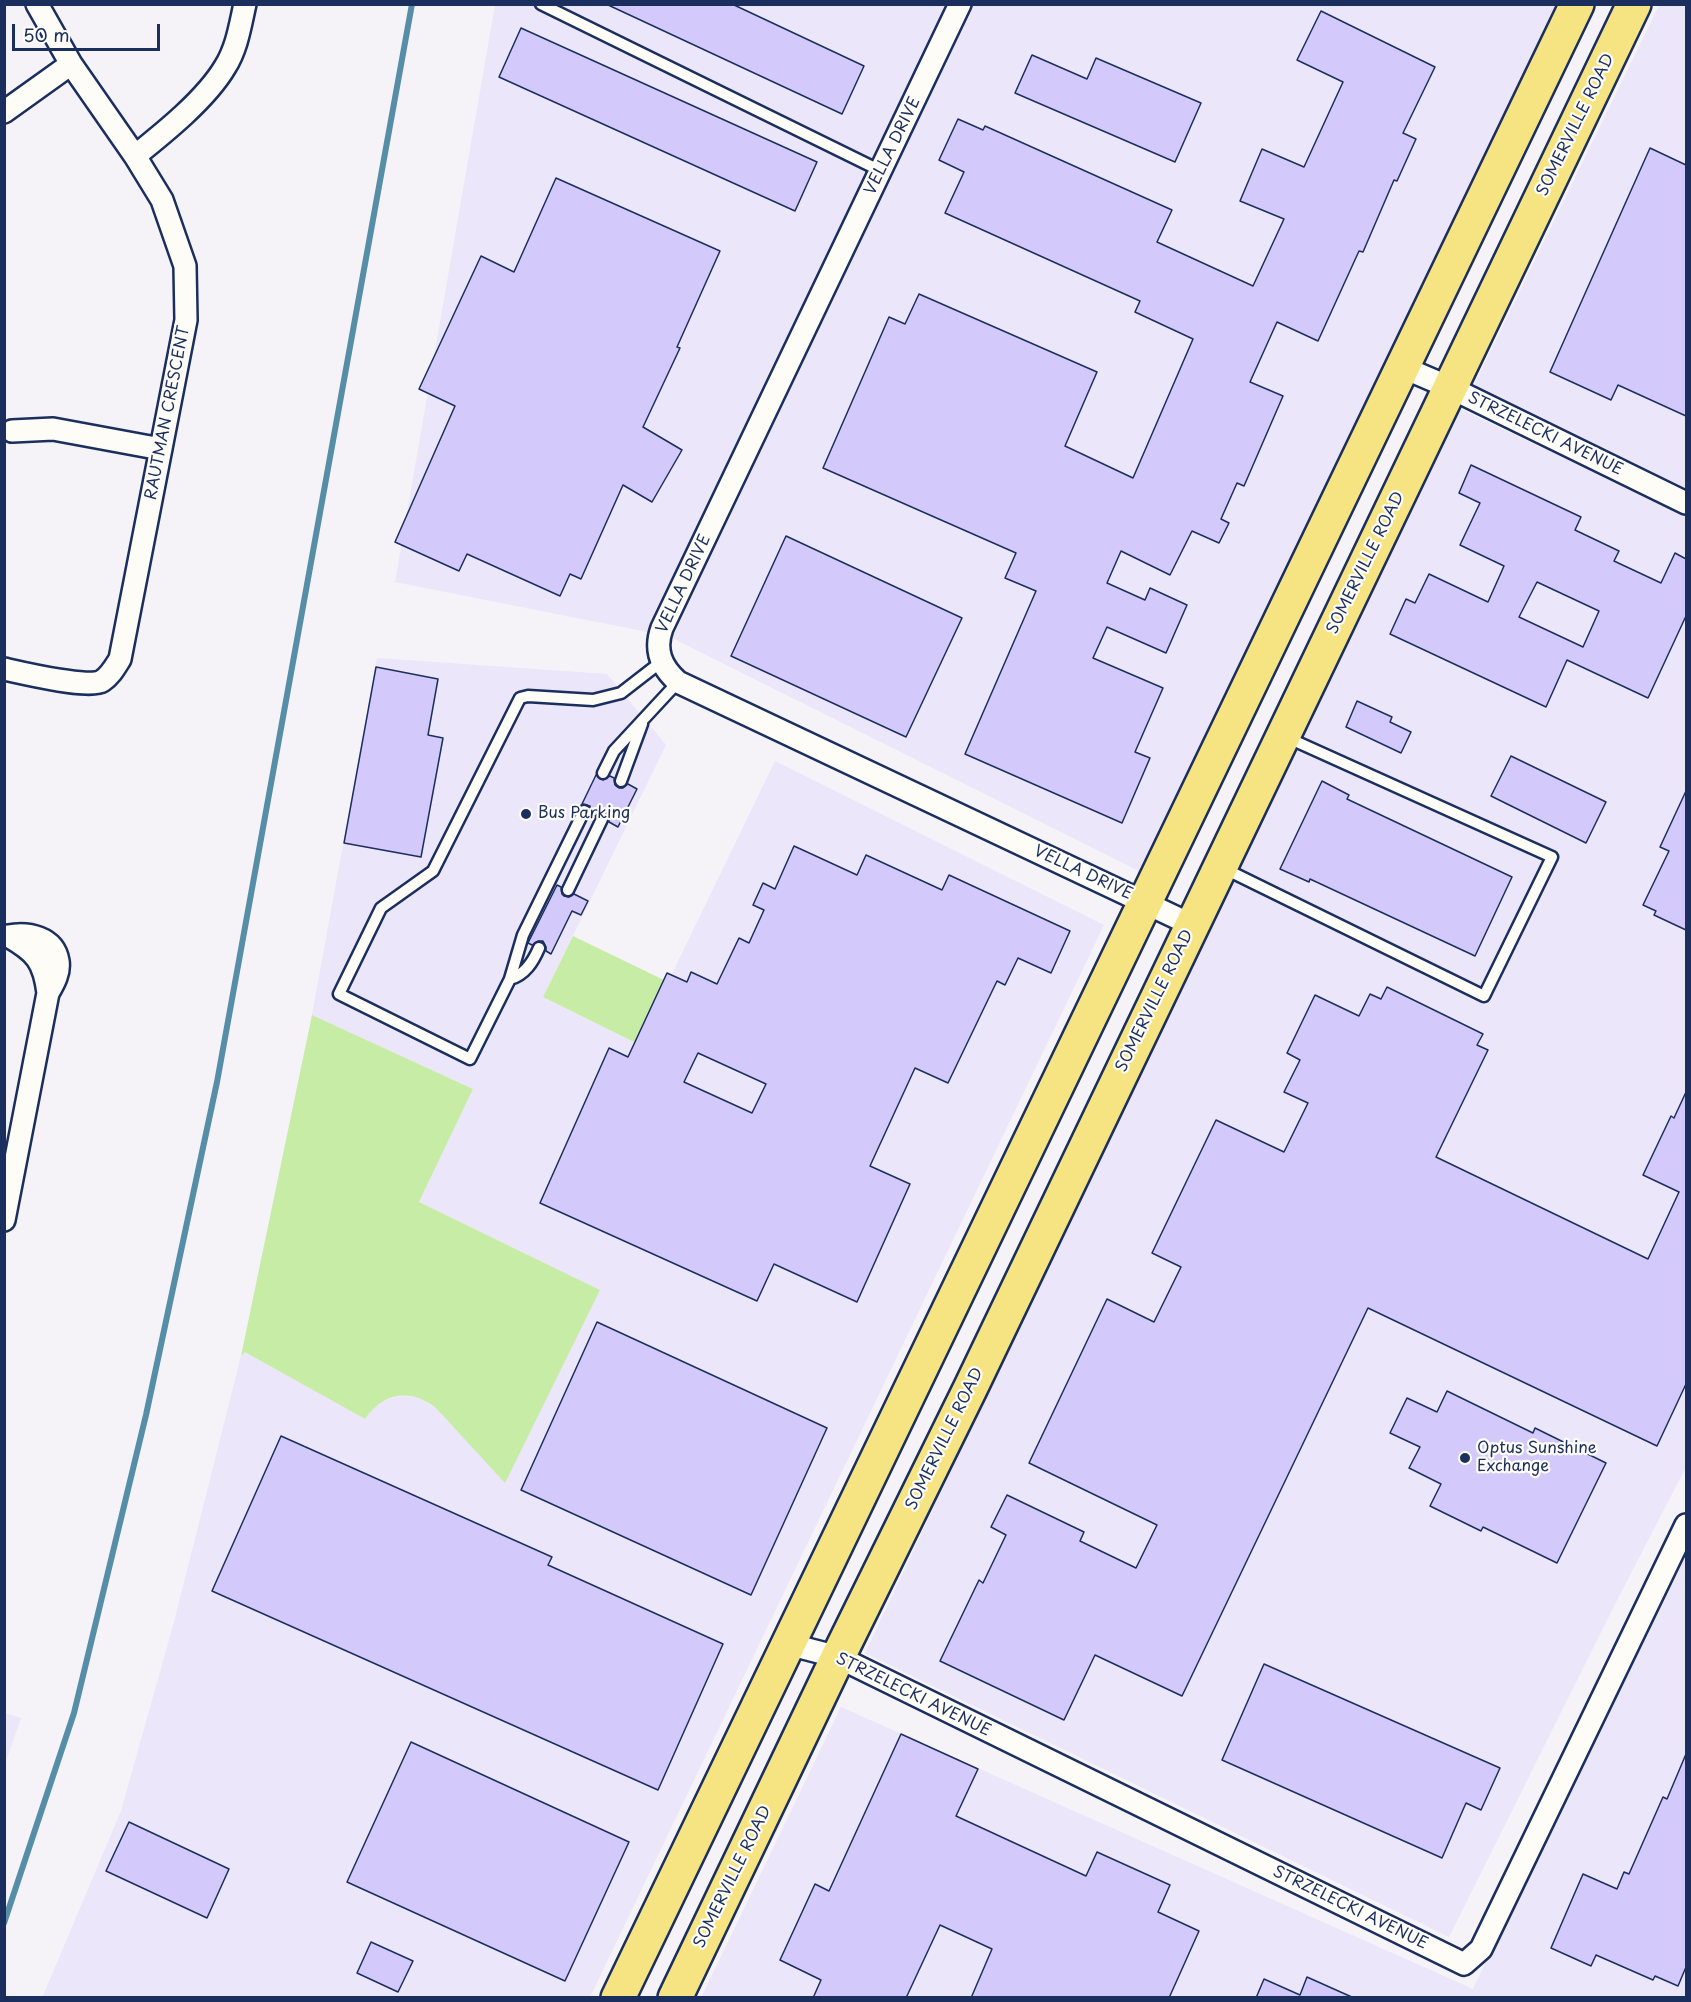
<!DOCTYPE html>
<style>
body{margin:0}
#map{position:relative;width:1691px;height:2002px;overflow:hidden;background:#f5f2f8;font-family:"Playpen Sans",sans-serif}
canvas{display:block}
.frame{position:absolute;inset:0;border:6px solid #1b2f5e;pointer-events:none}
.scale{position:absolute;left:12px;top:24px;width:148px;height:27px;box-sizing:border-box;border:3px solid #1b2f5e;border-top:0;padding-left:8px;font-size:18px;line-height:21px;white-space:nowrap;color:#1b2f5e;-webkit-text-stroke:4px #fdfcf7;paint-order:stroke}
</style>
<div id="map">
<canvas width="1691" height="2002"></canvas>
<div class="frame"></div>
<div class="scale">50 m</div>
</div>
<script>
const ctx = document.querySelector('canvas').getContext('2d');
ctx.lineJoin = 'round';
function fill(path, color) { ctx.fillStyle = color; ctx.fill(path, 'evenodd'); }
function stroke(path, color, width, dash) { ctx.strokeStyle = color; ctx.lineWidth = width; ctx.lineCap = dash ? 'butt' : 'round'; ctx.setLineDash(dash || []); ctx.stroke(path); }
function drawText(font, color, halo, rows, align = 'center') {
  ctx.font = font + ' "Playpen Sans",sans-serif'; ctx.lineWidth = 4.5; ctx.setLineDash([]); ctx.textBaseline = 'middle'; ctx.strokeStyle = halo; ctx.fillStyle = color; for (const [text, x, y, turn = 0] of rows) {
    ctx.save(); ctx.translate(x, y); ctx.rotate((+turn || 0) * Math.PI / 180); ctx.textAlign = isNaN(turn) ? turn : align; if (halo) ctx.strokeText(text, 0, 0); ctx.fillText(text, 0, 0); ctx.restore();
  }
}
const built = new Path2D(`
 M495 5H1562L1139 871 668 636 395 582Z
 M1659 5H1686V491L1471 391Z
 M1454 406 1686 516V1467L1614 1606 1449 1937 865 1653Z
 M377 658 607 674 666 745 543 997 638 1044 775 761 1104 925 590 1997 42 1998 121 1811 174 1622 241 1356 245 1351 365 1419 372 1408 382 1401 400 1396 419 1397 437 1409 600 1290 419 1202 473 1089 312 1015Z
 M1686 1542V1997L701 1998 841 1707 1473 1989Z
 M5 1713 21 1718 5 1764 4 1713Z`);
const green = new Path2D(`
 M573 936 668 982 638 1044 543 997Z
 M312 1015 473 1089 419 1202 600 1290 505 1483 437 1409C412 1388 383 1392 365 1419L245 1352 241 1356Z`);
const stream = new Path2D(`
 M4 1923 74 1713 146 1415 217 1082 412 4`);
const building = new Path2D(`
 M606 4H732L864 66 842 114Z
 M1321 11 1435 67 1403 133 1416 139 1397 181 1394 180 1363 252 1359 251 1318 341 1277 322 1250 382 1283 396 1244 486 1237 483 1221 519 1229 523 1219 543 1192 531 1170 575 1121 551 1107 583 1145 600 1150 588 1187 605 1166 653 1107 627 1093 658 1163 688 1135 752 1150 758 1122 823 965 754 1036 591 1005 578 1016 553 823 468 889 317 905 324 919 294 1097 372 1065 446 1133 478 1193 339 1135 312 1140 301 945 213 964 172 939 160 958 119 983 130 985 126 1172 210 1157 242 1253 286 1284 219 1240 201 1262 149 1304 167 1343 82 1297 60Z
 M521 28 817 162 795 211 499 77Z
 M1032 55 1087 79 1096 58 1201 103 1175 162 1015 93Z
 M1650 148 1686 165V416L1618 385 1611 400 1550 372Z
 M556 178 720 251 677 347 680 348 643 427 682 450 652 502 623 485 581 579 570 574 560 596 467 554 459 571 395 542 455 406 419 389 481 256 514 272Z
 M1471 465 1581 517 1575 530 1619 551 1614 561 1661 583 1675 553 1686 559V616L1648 698 1567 660 1546 707 1390 634 1406 599 1415 603 1429 574 1488 602 1504 566 1460 545 1480 503 1459 493ZM1537 582 1599 611 1583 647 1519 617Z
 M786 536 962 618 906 737 731 656Z
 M376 667 438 679 428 735 443 738 421 857 344 843Z
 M1357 701 1392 717 1390 722 1411 732 1401 753 1346 727Z
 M1511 756 1606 802 1586 843 1491 796Z
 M596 775 603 780 610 776 614 778 615 785 619 788H623L628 784 637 789 618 827 609 822V818L606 813 601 812 595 816 591 814 590 806 582 804Z
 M1322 781 1349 795 1347 799 1512 877 1475 956 1310 879 1309 882 1280 869Z
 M1686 791V930L1654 915 1656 911 1643 905 1669 851 1660 847Z
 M794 846 857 875 866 855 942 890 949 875 1070 931 1051 973 1018 958 1005 985 997 981 948 1083 915 1068 870 1166 910 1184 857 1302 774 1264 757 1301 540 1203 609 1048 628 1057 667 973 687 982 691 972 717 984 739 938 749 943 764 910 753 905 763 883 775 889ZM698 1053 766 1084 752 1113 684 1082Z
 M557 885 561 887 562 894 564 896 569 897 574 894 588 901 581 915 572 911 551 954 546 951V947L543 941H538L532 945 528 943Z
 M1387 987 1483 1034 1477 1045 1488 1050 1436 1157 1648 1259 1679 1192 1643 1175 1671 1116 1674 1118 1686 1092V1384L1657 1446 1368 1308 1182 1696 1095 1655 1064 1720 940 1661 979 1580 983 1583 1006 1535 991 1527 1007 1495 1084 1532 1080 1541 1136 1568 1157 1525 1029 1463 1107 1299 1154 1322 1181 1267 1152 1253 1216 1120 1284 1152 1308 1103 1284 1092 1300 1060 1287 1053 1315 995 1359 1016 1370 994 1381 999Z
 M597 1322 827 1428 751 1595 521 1490Z
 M1447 1391 1533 1433 1535 1428 1606 1463 1557 1563 1483 1527 1481 1531 1430 1506 1441 1484 1409 1468 1420 1447 1390 1433 1407 1398 1437 1412Z
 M281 1436 552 1557 548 1565 723 1644 658 1790 212 1591Z
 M1264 1664 1500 1768 1481 1810 1466 1803 1442 1858 1222 1760Z
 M901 1734 978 1769 956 1816 1086 1876 1097 1852 1170 1885 1158 1912 1199 1931 1169 1998H971L992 1949 940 1925 906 1998H813L821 1980 780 1960 815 1884 829 1891Z
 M411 1742 629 1842 565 1981 347 1882Z
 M1686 1754V1967L1678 1986 1655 1976 1653 1980 1596 1955 1591 1966 1551 1948 1583 1874 1617 1889 1624 1872 1629 1874 1663 1797 1667 1799Z
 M129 1822 229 1869 207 1918 106 1871Z
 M371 1942 413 1961 398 1992 357 1973Z
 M1307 1977 1354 1998H1256L1264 1979 1300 1995Z`);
const lane = new Path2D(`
 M541 4 881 171
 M603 773 614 751 678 682
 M621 781 642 724
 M584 811 523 935 510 979 470 1059 339 994 381 908 433 871 520 698 528 696 593 700 621 693 661 662
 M1223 868 1484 996 1552 857 1286 737
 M568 890 602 819
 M510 979C525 975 533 962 539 948`);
const street = new Path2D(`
 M960 4 662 628C654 650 661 667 678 682L1192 925
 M4 112 71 64
 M135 156C165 132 206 99 225 67 237 48 240 26 245 4
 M1402 367 1451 388 1686 503
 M12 431 53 429 161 449
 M4 669C22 673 90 689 102 681 110 676 115 667 120 659L186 320 185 266 162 200 135 156 71 64 37 4
 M8 936C36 952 44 961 48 993
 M4 1220 48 993C54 983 60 972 58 961 54 937 28 932 8 936
 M788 1644 838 1657 1464 1964 1481 1949 1686 1525`);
const primary = new Path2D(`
 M618 1998 1577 4
 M675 1998 838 1657 970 1389 1634 4`);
const markers = [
 [526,814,6,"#1b2f5e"],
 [1465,1458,6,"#1b2f5e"]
];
const streetNames = [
 ["SOMERVILLE ROAD",1576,125,-64],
 ["VELLA DRIVE",893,146,-64],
 ["RAUTMAN CRESCENT",168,413,-79],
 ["STRZELECKI AVENUE",1545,434,26],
 ["SOMERVILLE ROAD",1366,563,-64],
 ["VELLA DRIVE",684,584,-65],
 ["VELLA DRIVE",1083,873,25],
 ["SOMERVILLE ROAD",1155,1001,-64],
 ["SOMERVILLE ROAD",945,1439,-64],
 ["STRZELECKI AVENUE",913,1695,26],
 ["SOMERVILLE ROAD",733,1877,-64],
 ["STRZELECKI AVENUE",1350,1908,26]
];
const poiNames = [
 ["Bus Parking",538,814],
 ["Optus Sunshine",1477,1449],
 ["Exchange",1477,1467]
];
fill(built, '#ebe6f9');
fill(green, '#c7eca6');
stroke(stream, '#568ea7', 6);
fill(building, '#d4c9fb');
stroke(building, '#1b2f5e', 1.5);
stroke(lane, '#1b2f5e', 15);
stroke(street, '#1b2f5e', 26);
stroke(primary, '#1b2f5e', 38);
stroke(lane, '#fdfcf7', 10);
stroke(street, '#fdfcf7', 21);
stroke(primary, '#f6e381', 33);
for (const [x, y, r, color] of markers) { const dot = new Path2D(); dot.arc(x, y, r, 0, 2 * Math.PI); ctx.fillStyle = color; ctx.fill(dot); stroke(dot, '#fdfcf7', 2); }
drawText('16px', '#1b2f5e', '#fdfcf7', streetNames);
drawText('16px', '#1b2f5e', '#fdfcf7', poiNames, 'left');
</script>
